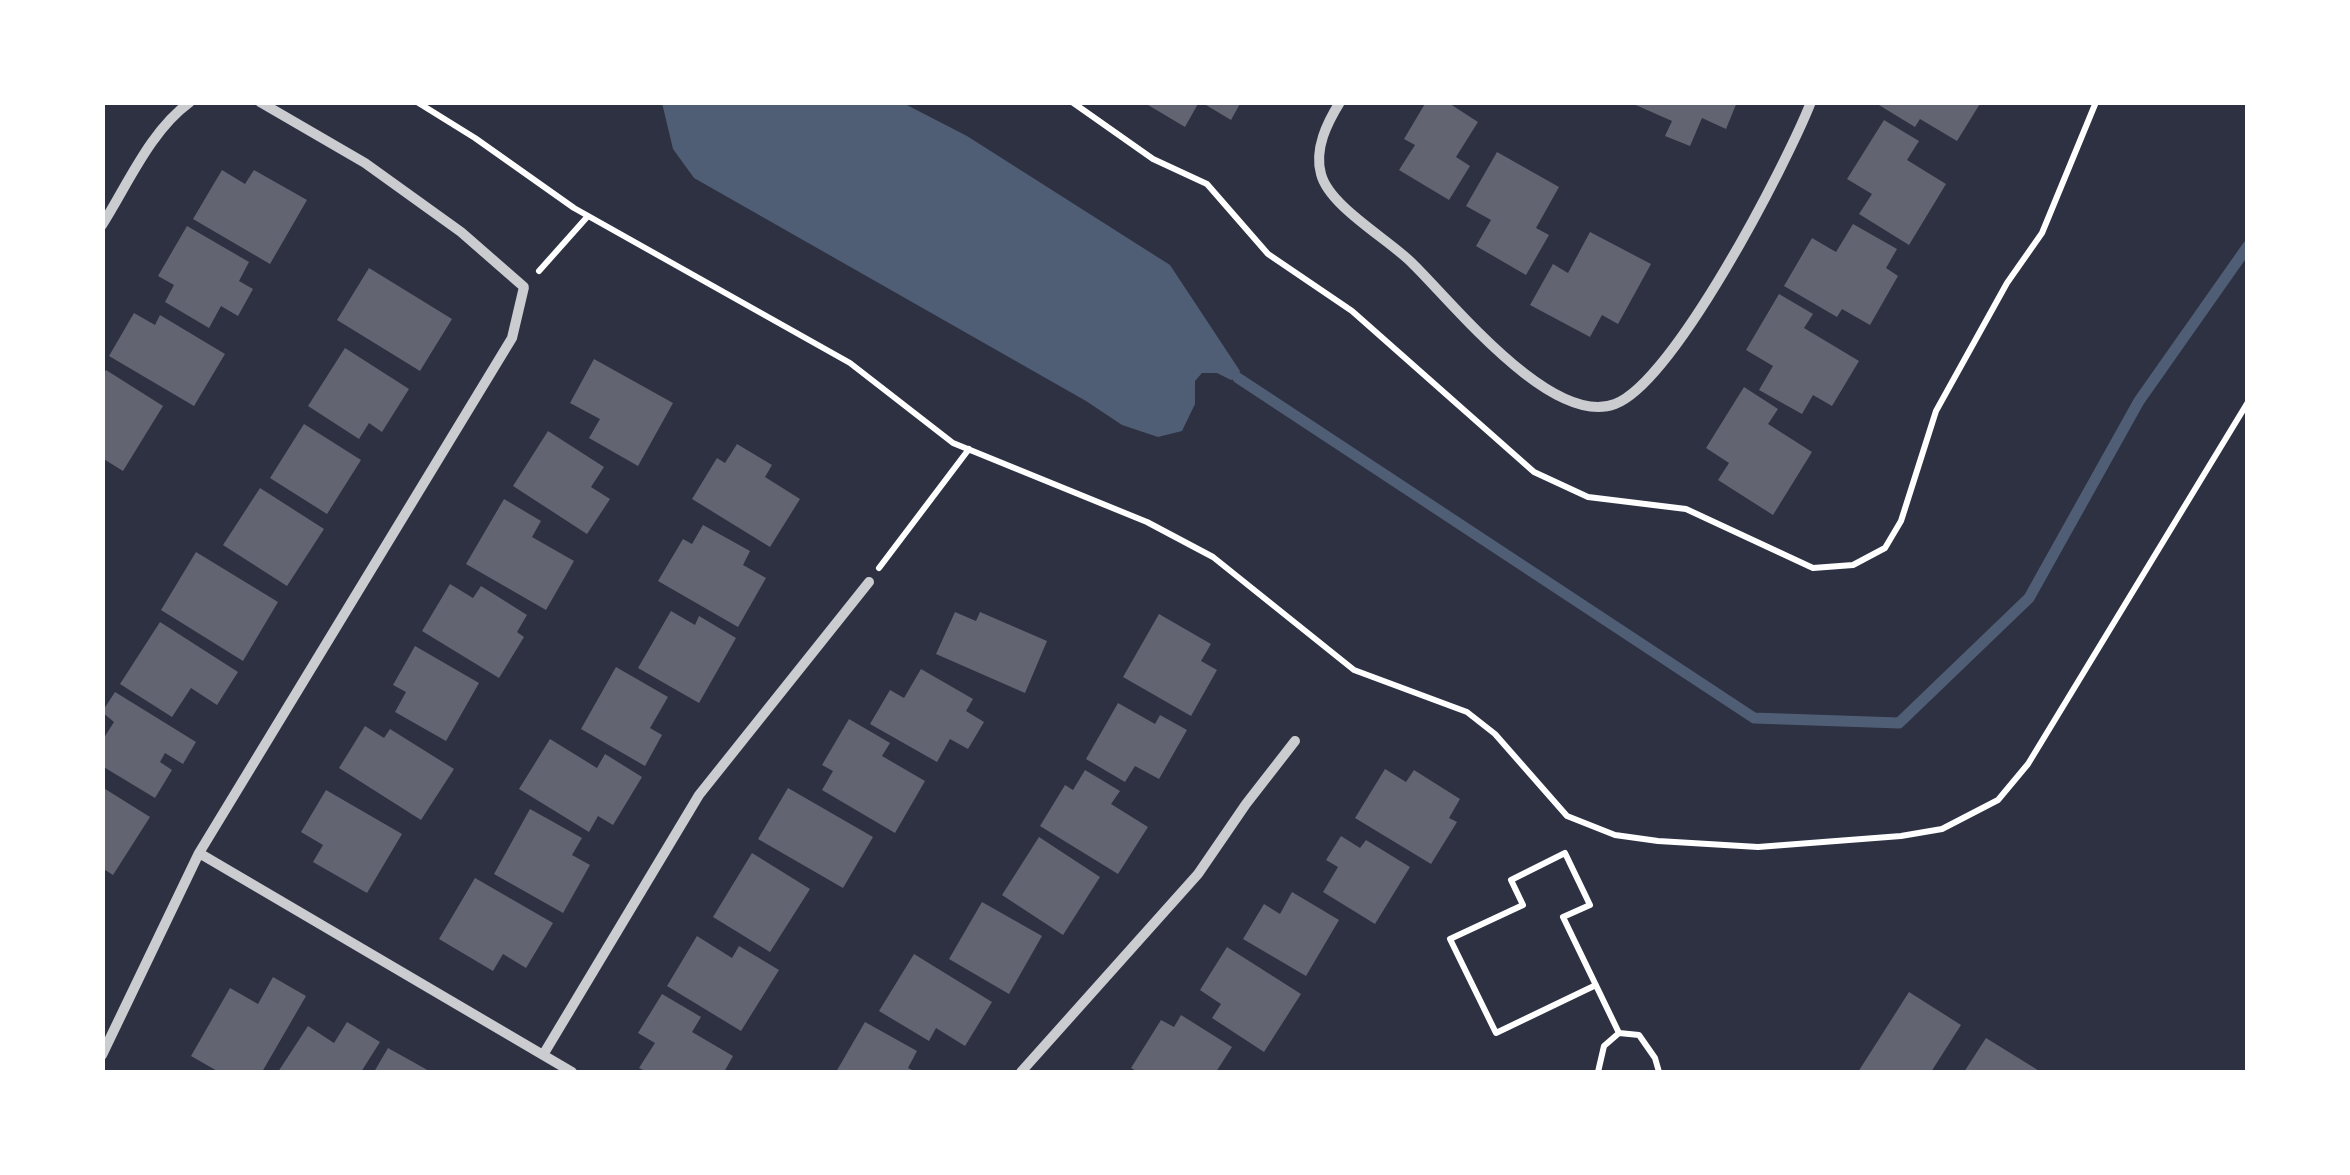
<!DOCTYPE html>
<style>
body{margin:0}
#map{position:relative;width:2350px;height:1175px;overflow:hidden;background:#2d3142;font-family:Jost,sans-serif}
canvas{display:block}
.frame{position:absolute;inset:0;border:105px solid #fff;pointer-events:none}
</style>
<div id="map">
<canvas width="2350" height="1175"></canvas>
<div class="frame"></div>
</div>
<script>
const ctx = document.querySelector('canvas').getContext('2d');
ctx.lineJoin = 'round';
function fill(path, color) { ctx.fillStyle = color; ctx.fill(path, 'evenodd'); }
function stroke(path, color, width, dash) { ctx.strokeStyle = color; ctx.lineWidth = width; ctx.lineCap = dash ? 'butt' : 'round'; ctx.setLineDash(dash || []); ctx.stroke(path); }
const water = new Path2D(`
 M662 103H903L967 136 1170 265 1240 371 1238 378 1231 380 1217 373H1202L1195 381V404L1182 431 1158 437 1122 425 1086 401 694 178 673 149Z`);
const stream = new Path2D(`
 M1238 378 1754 718 1899 723 2029 598 2139 401 2248 246`);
const building = new Path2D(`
 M1143 102H1199L1185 127Z
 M1201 102H1241L1231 120Z
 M1426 102H1447L1478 122 1456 157 1470 166 1449 200 1399 170 1415 145 1404 139Z
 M1629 102H1737L1726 129 1702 118 1690 146 1665 136 1672 121Z
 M1874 102H1981L1957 141 1920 119 1915 127Z
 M1884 120 1919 141 1907 160 1946 184 1909 245 1859 214 1872 194 1847 179Z
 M1497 152 1559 187 1536 228 1549 235 1526 275 1476 246 1491 220 1466 206Z
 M222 170 245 184 254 170 307 200 270 264 193 219Z
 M1853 224 1897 249 1886 268 1898 276 1870 325 1842 309 1837 317 1784 286 1812 238 1836 252Z
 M187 226 249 262 239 281 253 289 238 316 221 306 209 328 165 302 174 285 158 276Z
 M1590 232 1651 264 1618 324 1602 315 1590 337 1530 305 1553 264 1568 273Z
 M369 268 452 319 420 371 337 320Z
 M1779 294 1813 314 1804 328 1859 361 1832 406 1813 395 1802 414 1759 390 1773 366 1746 350Z
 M134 313 155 325 160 315 225 354 194 406 109 356Z
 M345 348 409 389 382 432 369 423 359 439 308 406Z
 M594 359 673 403 638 466 589 438 600 419 570 403Z
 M106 370 163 406 123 471 102 458V376Z
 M1744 387 1778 409 1768 424 1812 452 1773 515 1718 480 1729 463 1706 448Z
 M304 424 361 460 327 514 270 478Z
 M548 431 604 467 591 487 610 499 587 534 513 486Z
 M737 444 772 465 765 477 800 499 770 547 692 499 717 458 725 463Z
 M260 488 324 529 287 586 223 545Z
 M504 499 541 521 532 537 574 561 546 610 466 564Z
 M703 525 750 551 743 565 766 578 738 627 658 581 683 539 692 544Z
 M196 552 278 602 243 661 161 610Z
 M450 584 473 598 481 586 527 615 517 632 524 637 499 678 422 631Z
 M671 611 695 625 699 616 736 638 699 703 638 668Z
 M955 612 976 621 980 612 1047 641 1025 693 936 654Z
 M1159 614 1211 644 1201 661 1217 670 1191 716 1123 677Z
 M160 622 238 672 217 705 191 688 172 717 120 684Z
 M415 646 479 683 446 741 395 712 406 692 393 685Z
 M616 667 668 697 650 728 662 735 645 766 581 729Z
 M921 669 973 699 966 711 984 722 968 749 950 739 937 762 870 724 890 690 904 698Z
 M115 692 196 742 183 764 165 753 160 762 172 770 155 798 102 766V741L114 722 102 712Z
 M1118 703 1155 724 1160 715 1187 730 1159 779 1135 766 1125 782 1086 759Z
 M849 719 890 743 882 756 925 781 895 833 822 790 833 771 822 765Z
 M365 726 384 738 390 729 454 769 421 820 339 768Z
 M550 739 597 768 605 754 642 777 613 825 598 816 589 832 519 789Z
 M1385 769 1406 782 1414 770 1460 799 1449 818 1457 822 1431 864 1355 818Z
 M1085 770 1120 791 1111 804 1148 827 1118 874 1040 826 1065 785 1073 790Z
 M102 787 150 817 113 875 102 868Z
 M788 788 873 837 843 888 758 839Z
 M326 790 402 834 367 893 313 862 323 845 301 832Z
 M530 809 582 838 572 855 590 865 563 913 494 874Z
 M1341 836 1360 848 1366 840 1410 867 1375 924 1323 892 1338 867 1326 860Z
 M1039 837 1100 877 1063 935 1002 895Z
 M752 853 810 889 770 952 713 917Z
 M475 878 553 923 526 968 503 954 493 971 439 939Z
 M1292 892 1339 920 1306 976 1243 939 1264 904 1280 914Z
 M982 902 1042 936 1009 994 949 959Z
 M697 936 732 958 739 946 779 970 741 1031 667 986Z
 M1227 947 1301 994 1264 1052 1212 1018 1221 1004 1200 990Z
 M914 954 992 1002 965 1046 936 1028 929 1041 879 1011Z
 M273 977 306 996 262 1072H219L191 1056 230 988 258 1004Z
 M1909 992 1961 1025 1931 1072H1858Z
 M662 994 701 1017 692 1032 733 1056 724 1072H647L639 1068 655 1043 638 1033Z
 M1181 1015 1232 1047 1216 1072H1138L1131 1068 1161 1020 1174 1027Z
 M347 1022 380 1042 361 1072H278L308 1026 334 1043Z
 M865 1022 917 1051 908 1068 916 1072H836Z
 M1986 1038 2041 1072H1964Z
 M388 1048 431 1072H374Z`);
const path = new Path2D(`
 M417 102 475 138 574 208 850 363 953 443 1147 522 1213 557 1354 670 1467 712 1495 734 1567 816 1615 835 1658 841 1758 847 1901 836 1942 829 1998 800 2028 764 2248 402
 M1072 102 1153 159 1207 184 1268 254 1352 311 1534 472 1588 497 1686 509 1813 568 1853 565 1885 548 1901 521 1936 411 2007 283 2042 233 2096 102
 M539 271 588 216
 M879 568 969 449
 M1596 985 1496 1033 1450 939 1523 905 1511 880 1565 853 1590 905 1563 917 1619 1033
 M1598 1072 1604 1046 1619 1033 1639 1035 1655 1058 1659 1072`);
const minor = new Path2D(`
 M1340 102C1327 123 1314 149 1321 174 1329 206 1388 239 1412 263 1453 303 1552 428 1615 404 1674 382 1786 165 1811 102
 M102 225C128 184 150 131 190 102
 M199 853 572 1072
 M102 1055 199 853 512 338 524 287 461 232 365 163 260 102
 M543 1055 699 795 869 582
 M1021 1072 1198 874 1246 804 1295 741`);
fill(water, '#4f5d75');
stroke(stream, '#4f5d75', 11);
fill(building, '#626471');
stroke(path, '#fff', 6);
stroke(minor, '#caccd0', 10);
</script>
